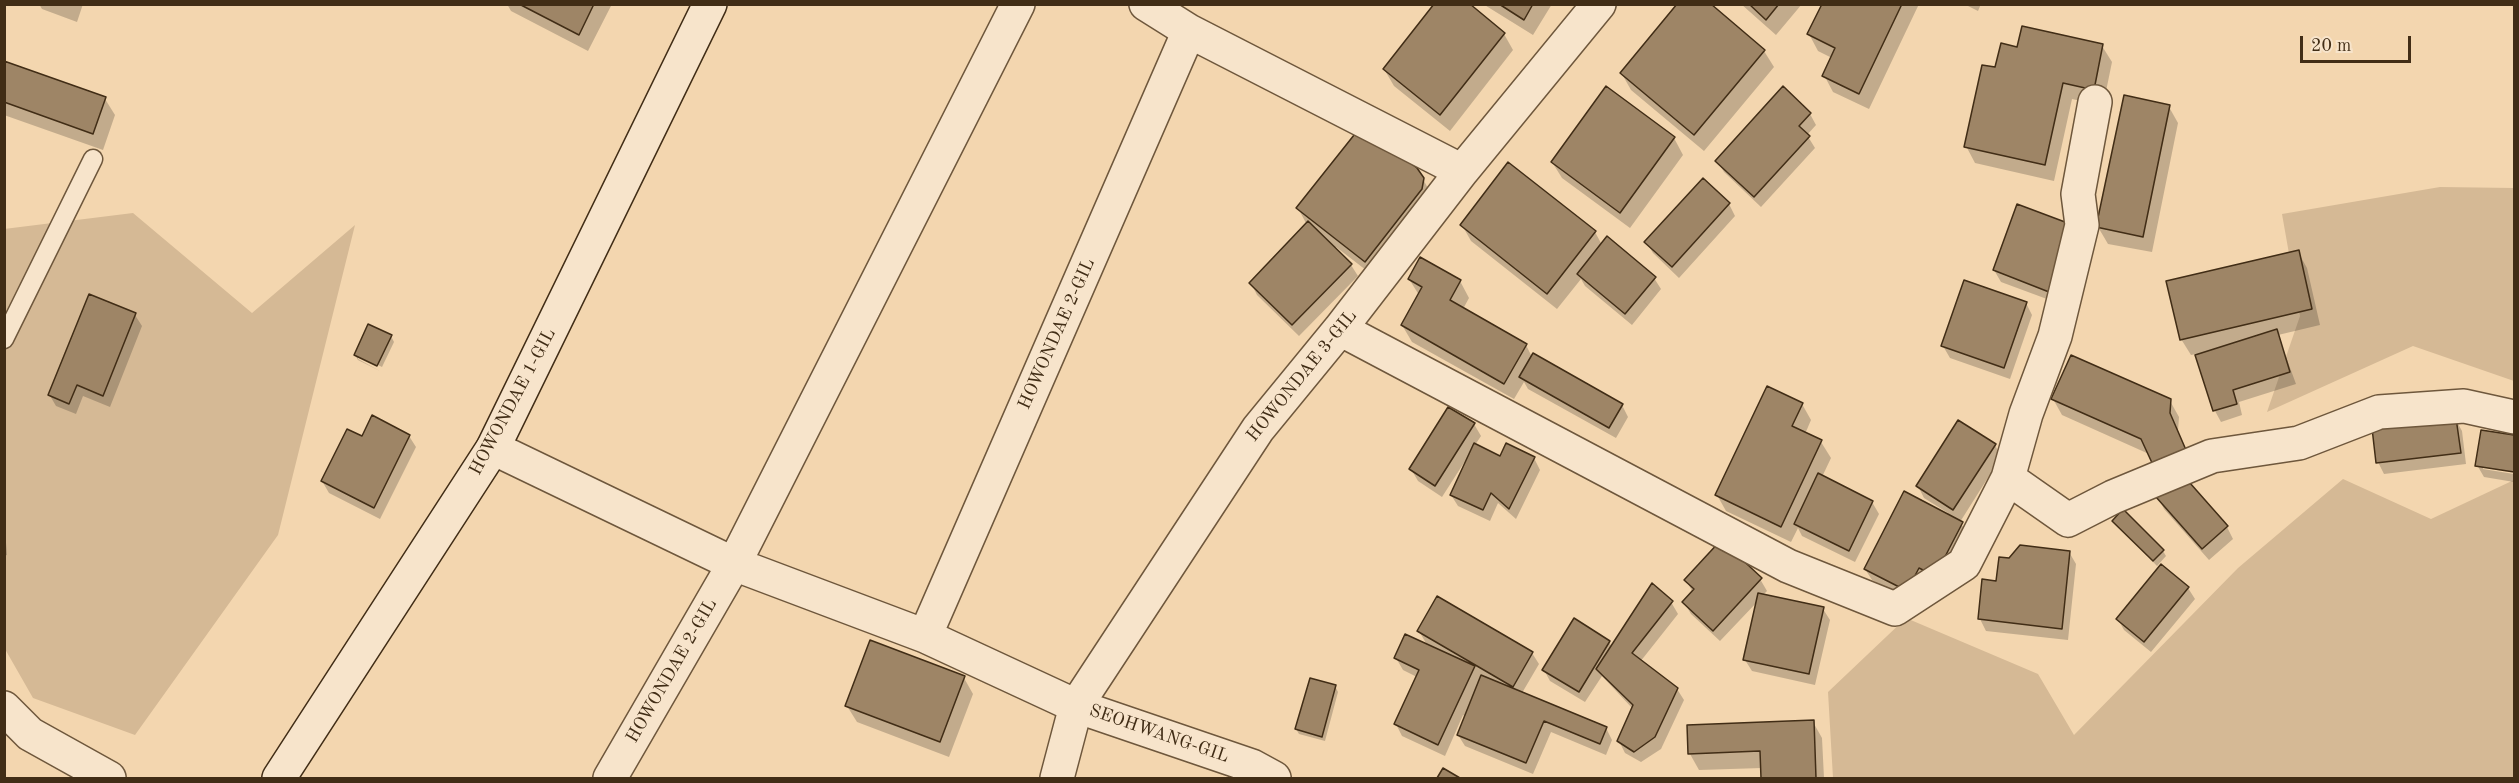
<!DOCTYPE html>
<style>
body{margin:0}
#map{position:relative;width:2519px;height:783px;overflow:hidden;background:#f3d6af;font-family:"Old Standard TT",serif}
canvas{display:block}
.frame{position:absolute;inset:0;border:6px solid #412d16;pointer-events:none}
.scale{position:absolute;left:2300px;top:36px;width:111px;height:27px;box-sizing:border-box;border:3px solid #412d16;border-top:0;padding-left:8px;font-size:18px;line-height:21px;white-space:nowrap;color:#412d16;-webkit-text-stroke:4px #f7e4cb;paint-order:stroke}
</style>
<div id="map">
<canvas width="2519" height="783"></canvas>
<div class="frame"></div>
<div class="scale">20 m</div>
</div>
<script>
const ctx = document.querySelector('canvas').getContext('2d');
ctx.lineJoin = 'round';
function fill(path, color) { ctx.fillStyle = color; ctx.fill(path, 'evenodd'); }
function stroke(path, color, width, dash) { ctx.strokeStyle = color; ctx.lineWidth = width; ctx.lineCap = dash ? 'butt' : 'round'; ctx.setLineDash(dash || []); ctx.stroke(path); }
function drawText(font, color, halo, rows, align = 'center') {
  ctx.font = font + ' "Old Standard TT",serif'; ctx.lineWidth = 5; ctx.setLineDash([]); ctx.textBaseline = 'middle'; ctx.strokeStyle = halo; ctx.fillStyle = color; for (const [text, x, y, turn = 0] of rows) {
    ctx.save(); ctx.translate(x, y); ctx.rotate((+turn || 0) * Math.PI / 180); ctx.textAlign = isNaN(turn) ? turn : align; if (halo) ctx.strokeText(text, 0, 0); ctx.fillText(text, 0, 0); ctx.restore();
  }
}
const green = new Path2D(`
 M2440 187 2514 188V381L2413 346 2267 412 2300 316 2282 214Z
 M133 213 252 313 355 225 278 535 135 735 33 698 5 649 4 229Z
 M2343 479 2431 519 2514 480V778H1833L1828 692 1906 618 2038 674 2074 735 2238 568Z`);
const shadow = new Path2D(`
 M39 4H83L77 22 42 9Z
 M507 4H612L588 51 511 11Z
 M1483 4H1552L1533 35Z
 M1741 4H1802L1776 35Z
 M1823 4H1919L1869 109 1833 92 1824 75 1832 58 1818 51 1809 34Z
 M1964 4H1981L1978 11Z
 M1504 34 1513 50 1450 131 1394 86 1384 69Z
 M2102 46 2112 62 2103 106 2072 99 2054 181 1975 163 1966 146 1996 69 2018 49Z
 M1764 51 1774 67 1704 151 1631 90 1622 74Z
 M4 63 105 99 115 115 103 150 4 115Z
 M2169 107 2178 123 2152 252 2108 244 2098 227Z
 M1810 114 1816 125 1807 135 1815 148 1761 207 1724 172 1717 161Z
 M1674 138 1683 155 1630 228 1562 178 1552 162Z
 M1423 179 1432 196 1375 277 1336 247 1334 249 1351 265 1358 276 1299 336 1257 295 1251 283 1307 225 1298 208Z
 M1729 204 1735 216 1679 278 1653 253 1646 242Z
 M2018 206 2055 302 2001 282 1994 270Z
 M1462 225 1595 232 1602 245 1654 278 1661 289 1632 325 1585 286 1581 279 1557 309 1471 241Z
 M2298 252 2307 268 2320 325 2278 335 2296 384 2239 402 2242 415 2221 422 2215 411 2196 354 2191 355 2181 339Z
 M1409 279 1460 281 1469 298 1463 309 1526 345 1532 357 1622 405 1628 417 1616 438 1528 389 1524 382 1514 399 1412 342 1402 325 1419 295Z
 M2026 303 2032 315 2010 379 1950 358 1943 346Z
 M135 315 142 326 110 407 83 396 76 414 56 406 49 394Z
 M391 336 394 342 382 367 358 355V359L380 371 358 360 355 355Z
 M2053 399 2170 401 2179 417 2178 431 2194 467 2149 454 2062 415Z
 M1802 404 1811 420 1805 434 1821 442 1831 458 1822 477 1872 502 1879 514 1855 562 1802 536 1798 528 1791 542 1726 511 1717 495Z
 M1449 409 1474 424 1481 436 1475 445 1501 458H1534L1540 470 1516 519 1498 503 1490 521 1458 506 1451 495 1468 459 1467 458 1442 497 1418 481 1411 469Z
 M2456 420 2462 431 2466 464 2384 474 2378 462Z
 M2482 431 2514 436V471L2483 466V469L2514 474V482L2484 477 2477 465Z
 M409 436 416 447 380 519 329 493 322 481 363 438Z
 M1995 445 2001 457 1960 522 1968 535 1913 602 1872 580 1865 569 1948 513 1924 498 1918 486Z
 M2158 497 2227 527 2233 539 2209 560 2164 509Z
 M4 518 7 555 4 556Z
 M2114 521 2163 551 2166 556 2157 566Z
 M2069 552 2076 564 2068 640 1986 631 1980 619 2010 560Z
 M1760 579 1767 591 1763 595 1823 609 1830 620 1815 685 1752 671 1745 660 1758 601 1720 641 1691 614 1684 602 1692 591 1686 580Z
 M2188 588 2195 599 2151 652 2124 630 2118 619Z
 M1671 602 1678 614 1640 662 1677 689 1684 700 1661 749 1641 762 1625 753 1619 741 1633 709 1602 676 1585 702 1550 681 1544 670 1609 642 1612 648Z
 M1419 631 1532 653 1539 664 1522 693 1606 728 1612 740 1606 755 1551 732 1533 774 1465 746 1458 735 1466 717 1463 715 1445 756 1402 736 1396 724 1417 677 1403 670 1396 658 1427 645Z
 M964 678 973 694 949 757 857 722 847 706Z
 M1335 686 1338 692 1325 741 1299 734 1296 729Z
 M1813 722 1822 738 1824 778H1763L1762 768 1699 770 1690 754Z`);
const building = new Path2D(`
 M519 4H594L579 35Z
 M1434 4H1470L1505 33 1440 115 1383 69Z
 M1499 4H1533L1524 20Z
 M1677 4H1711L1765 50 1694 135 1620 73Z
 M1749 4H1779L1766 20Z
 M1822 4H1902L1859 94 1822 76 1835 48 1807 34Z
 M2022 26 2103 44 2094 90 2063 83 2045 165 1964 147 1982 65 1995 67 2001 43 2017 47Z
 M4 61 106 97 93 134 4 102Z
 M1606 86 1675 137 1620 213 1551 162Z
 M1783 86 1811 113 1799 126 1810 136 1754 197 1715 161Z
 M2124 95 2170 105 2143 237 2096 227Z
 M1362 125 1417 168 1424 178 1422 189 1365 262 1296 208Z
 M1508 162 1596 231 1547 294 1460 225Z
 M1703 178 1730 203 1672 267 1644 242Z
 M2017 204 2073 225 2049 292 1993 270Z
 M1308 221 1352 264 1292 325 1249 283Z
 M1607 236 1656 277 1625 314 1577 274Z
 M2299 250 2312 309 2180 340 2166 281Z
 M1420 257 1461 280 1450 300 1527 344 1504 384 1401 325 1422 287 1408 279Z
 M1964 280 2027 302 2004 368 1941 346Z
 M89 294 136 313 103 396 77 385 69 404 48 395Z
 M368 324 392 335 377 366 354 355Z
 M2277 329 2290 372 2233 390 2237 404 2213 411 2195 355Z
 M1533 353 1623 404 1609 428 1519 377Z
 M2071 355 2171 399 2170 413 2186 450 2153 465 2141 439 2051 399Z
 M1767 386 1803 403 1792 426 1822 440 1781 527 1715 495Z
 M1448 407 1475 423 1435 486 1409 469Z
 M372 415 410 435 374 508 321 481 347 429 362 436Z
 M2456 418 2461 453 2376 463 2372 428Z
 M1958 420 1996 444 1953 510 1916 486Z
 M2481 430 2514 435V472L2475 466Z
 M1474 443 1500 456 1506 443 1535 457 1509 509 1491 493 1483 510 1450 495Z
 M1818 473 1873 501 1849 551 1794 524Z
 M2182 474 2228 526 2202 549 2156 497Z
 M1904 491 1963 522 1935 576 1919 568 1907 591 1864 569Z
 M2123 509 2164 550 2153 561 2112 521Z
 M1721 540 1762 578 1713 631 1682 602 1694 589 1684 580Z
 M2020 545 2070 551 2062 629 1978 619 1982 579 1996 581 1999 557 2009 558Z
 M2161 564 2189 587 2144 642 2116 619Z
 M1652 583 1673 601 1632 653 1678 688 1655 737 1634 752 1617 741 1633 705 1596 669Z
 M1758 593 1824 607 1809 674 1743 660Z
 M1437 596 1533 652 1513 687 1417 631Z
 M1574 618 1610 641 1579 692 1542 670Z
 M1405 634 1475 666 1438 745 1394 724 1419 670 1394 658Z
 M870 640 965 676 940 742 845 706Z
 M1481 675 1607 727 1600 744 1544 721 1526 763 1457 735Z
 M1310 678 1336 685 1322 737 1295 729Z
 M1814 720 1816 778H1761L1760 751 1688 754 1687 725Z
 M1443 768 1460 778H1437Z`);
const lane = new Path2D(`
 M4 339 93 159`);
const street = new Path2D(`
 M1146 4 1189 31 1462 171
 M1340 329 1788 566 1895 609 1964 564 2008 478 2026 414 2055 336 2082 225 2078 194 2095 102
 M493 448 734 564 925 636 1076 706 1252 766 1274 778
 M2008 478 2068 520 2113 497 2212 456 2299 443 2379 412 2464 406 2514 417
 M925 636 1189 31
 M4 708 30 734 109 778
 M610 778 734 564 1018 4
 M1057 778 1076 706 1258 429 1340 329 1462 171 1599 4`);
const secondary = new Path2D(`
 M279 778 493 448 710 4`);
const streetNames = [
 ["HOWONDAE 2-GIL",1057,334,-66],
 ["HOWONDAE 3-GIL",1302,376,-51],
 ["HOWONDAE 1-GIL",513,402,-62],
 ["HOWONDAE 2-GIL",672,671,-60],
 ["SEOHWANG-GIL",1159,734,19]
];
fill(green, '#d5b995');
fill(shadow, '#0003');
fill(building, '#9e8566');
stroke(building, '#412d16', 1.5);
stroke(lane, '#6e573c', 21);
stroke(street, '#6e573c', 36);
stroke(secondary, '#412d16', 36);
stroke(lane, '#f7e4cb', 18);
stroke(street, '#f7e4cb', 33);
stroke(secondary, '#f7e4cb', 33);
drawText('18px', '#412d16', '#f7e4cb', streetNames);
</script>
